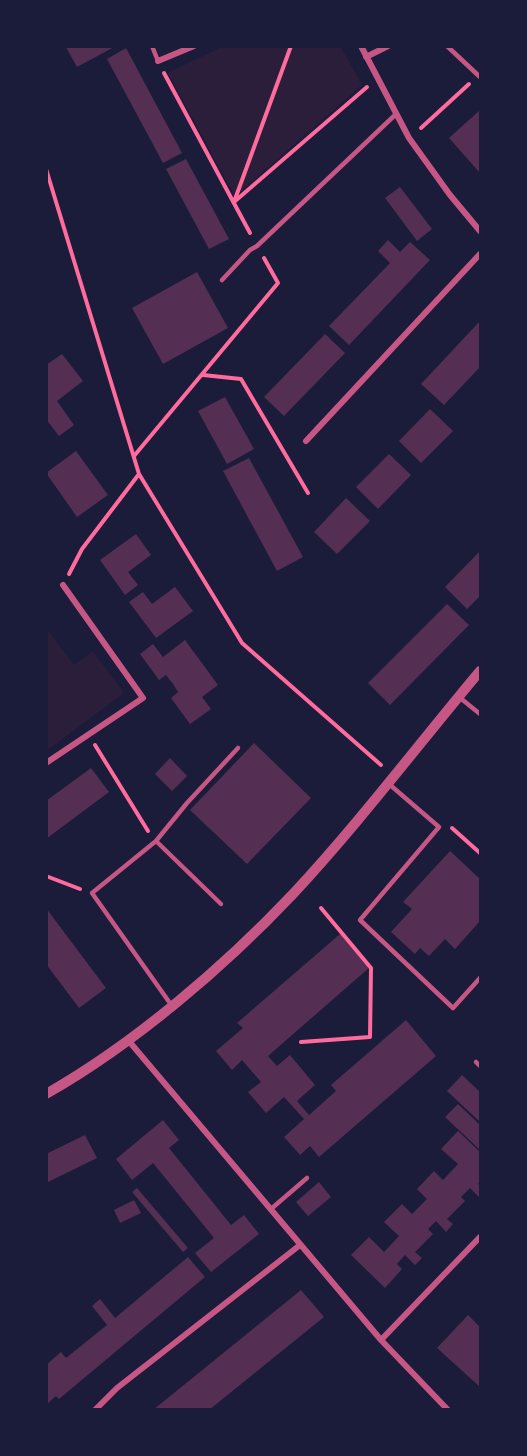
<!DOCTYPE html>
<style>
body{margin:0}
#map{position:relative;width:527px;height:1456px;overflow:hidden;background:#1b1b3a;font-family:Helvetica,sans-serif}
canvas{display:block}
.frame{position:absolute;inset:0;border:48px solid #1b1b3a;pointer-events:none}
</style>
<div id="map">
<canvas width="527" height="1456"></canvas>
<div class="frame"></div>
</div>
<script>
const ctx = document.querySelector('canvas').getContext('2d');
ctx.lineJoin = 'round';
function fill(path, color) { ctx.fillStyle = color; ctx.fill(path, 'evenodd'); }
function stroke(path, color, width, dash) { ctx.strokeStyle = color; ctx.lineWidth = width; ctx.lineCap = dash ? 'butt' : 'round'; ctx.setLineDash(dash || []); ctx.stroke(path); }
const green = new Path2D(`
 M221 47H341L362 85 235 197 168 73Z
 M47 629 74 665 93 651 124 693 49 749 46 745Z`);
const building = new Path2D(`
 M68 46H116L77 67 66 47Z
 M126 48 182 153 163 163 107 59Z
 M480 110V173L449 138Z
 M186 159 229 239 209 249 166 169Z
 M400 187 432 229 417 241 385 198Z
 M388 240 400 252 410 242 430 260 349 345 329 326 390 263 378 251Z
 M197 272 228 328 163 364 132 308Z
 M480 321V367L444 405 421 384Z
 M325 334 345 353 284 416 264 397Z
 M62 354 83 381 57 401 74 425 59 436 46 419V365Z
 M225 397 254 449 227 464 198 411Z
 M430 409 453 431 421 463 399 441Z
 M76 451 108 495 77 517 46 473Z
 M389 454 411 475 378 509 356 487Z
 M249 458 303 557 277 571 223 471Z
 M346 498 370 521 337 554 314 532Z
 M136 534 151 555 128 572 138 585 125 595 100 560Z
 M480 551V596L467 609 445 587Z
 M175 587 193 611 156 638 129 602 143 592 152 604Z
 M447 604 469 625 390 705 368 683Z
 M185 640 218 685 202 697 211 709 190 724 171 698 178 692 173 684 166 675 159 680 140 654 153 644 163 657Z
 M254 743 311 798 247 864 190 810Z
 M170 758 187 776 172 791 155 774Z
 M91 768 109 792 46 839V801Z
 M450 851 480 879V921L455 949 445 939 429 956 420 948 415 954 391 932 412 909 403 902Z
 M46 908 106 988 79 1008 46 964Z
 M340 934 369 968 268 1056 277 1066 290 1055 315 1085 297 1101 309 1115 336 1091 331 1085 406 1020 436 1056 319 1157 310 1146 300 1155 284 1137 304 1119 284 1097 266 1113 248 1092 261 1082 242 1060 232 1070 216 1051 243 1028 237 1023Z
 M462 1075 480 1092V1122L447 1091Z
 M458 1104 480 1125V1150L445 1117Z
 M163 1120 179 1140 169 1148 231 1225 244 1215 259 1234 211 1272 195 1253 214 1238 153 1163 132 1180 116 1159Z
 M458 1131 480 1152V1181L478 1184 480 1186V1198L470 1188 461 1197 465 1201 447 1219 453 1224 446 1232 436 1221 428 1229 433 1234 415 1252 422 1258 415 1265 405 1255 397 1264 402 1269 385 1288 351 1255 369 1237 384 1252 399 1236 384 1222 402 1204 412 1214 427 1199 417 1189 434 1171 443 1180 458 1164 441 1149Z
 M85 1135 97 1158 46 1183V1154Z
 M319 1182 331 1197 308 1216 296 1202Z
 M137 1188 188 1248 183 1252 132 1192Z
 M134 1200 141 1213 120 1223 114 1210Z
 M188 1257 205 1277 59 1399 56 1396 48 1403 46 1365 61 1352 66 1358 107 1325 92 1306 100 1299 115 1318Z
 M301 1290 324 1317 209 1410H153Z
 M468 1315 480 1327V1387L437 1348Z`);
const path = new Path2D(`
 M164 73 250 233
 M421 128 469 84
 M46 169 139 474 242 643 381 765
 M234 202 367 87
 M234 202 291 46
 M203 375 241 379 308 493
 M134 456 278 283 264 258
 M69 574 82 549 139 474
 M95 745 148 831
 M452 828 480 853
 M46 876 80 889
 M301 1042 370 1037 371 968 321 908`);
const service = new Path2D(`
 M152 46 158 61
 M447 46 480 77
 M222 280 250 250 257 246 395 115
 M459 697 480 714
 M389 784 439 827 360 920 453 1008 480 978
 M156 841 187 803 238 748
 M172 1006 92 893 156 841 221 904
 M476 1062 480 1066
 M271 1209 307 1178`);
const minor = new Path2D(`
 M361 46 409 138 450 195 480 231
 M366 57 388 46
 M158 61 194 46
 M306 441 480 254
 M46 763 143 698 63 585
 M128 1040 381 1340 448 1410
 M381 1340 480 1237
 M95 1410 117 1388 300 1245`);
const tertiary = new Path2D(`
 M46 1094C134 1044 224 967 293 894 359 823 418 745 480 671`);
fill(green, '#2a1e3b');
fill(building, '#542f53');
stroke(path, '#ff6b9d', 4);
stroke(service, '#c65784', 4.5);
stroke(minor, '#c65784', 6);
stroke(tertiary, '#c65784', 10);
</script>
